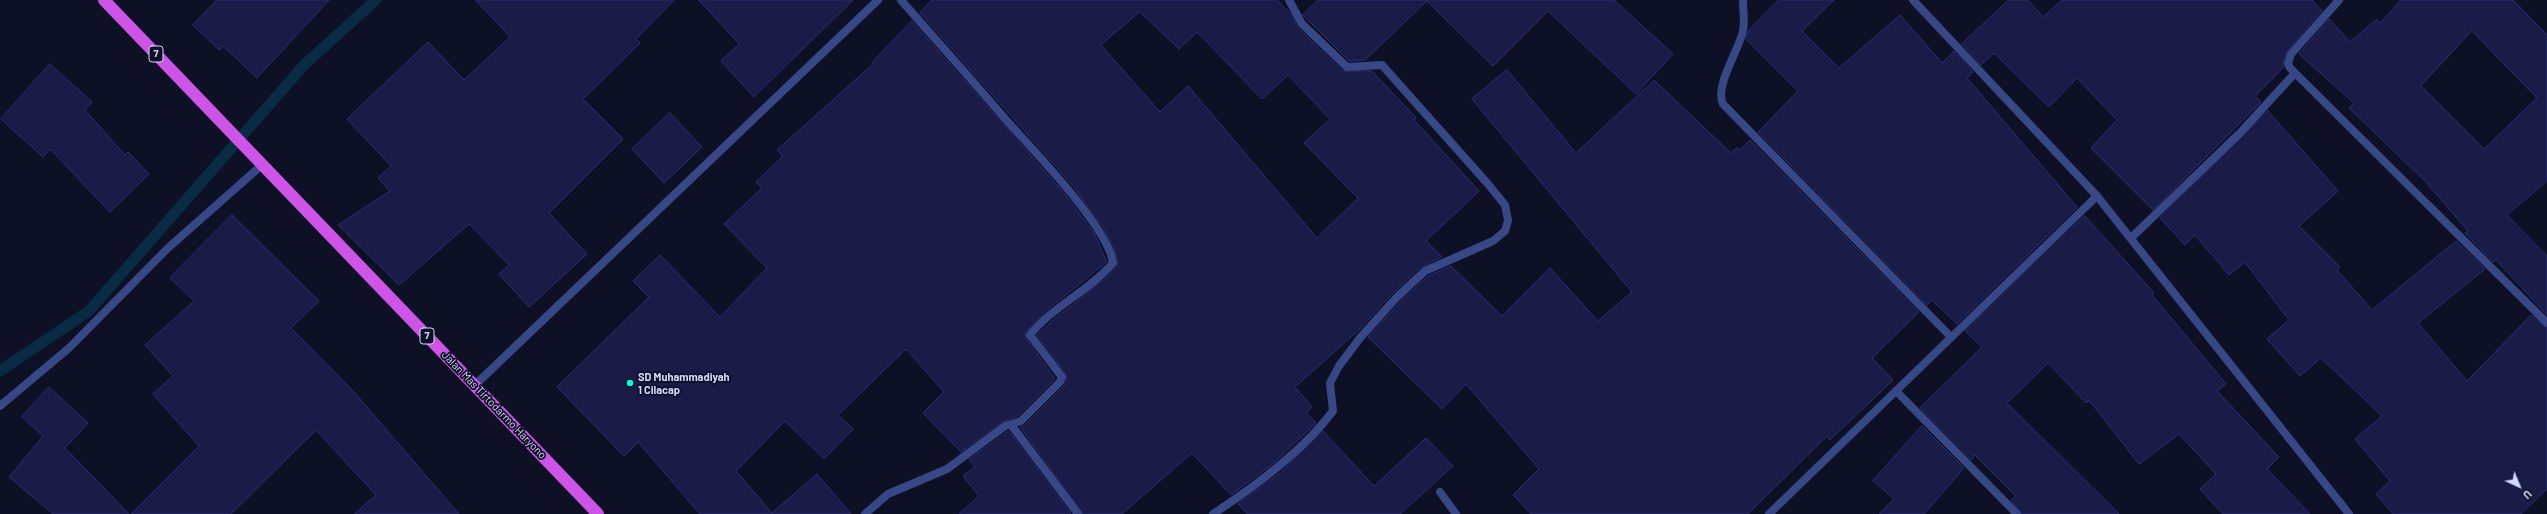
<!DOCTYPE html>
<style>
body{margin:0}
#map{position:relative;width:2547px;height:514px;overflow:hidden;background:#0e1026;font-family:Barlow,sans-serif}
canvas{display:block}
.north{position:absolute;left:2499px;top:466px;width:40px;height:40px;-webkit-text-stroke:3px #0e1026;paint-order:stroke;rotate:136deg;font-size:11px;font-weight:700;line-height:16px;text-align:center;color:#d3d8ff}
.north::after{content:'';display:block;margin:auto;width:14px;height:18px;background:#d3d8ff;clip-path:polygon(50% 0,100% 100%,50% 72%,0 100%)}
</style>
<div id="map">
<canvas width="2547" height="514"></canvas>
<div class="north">U</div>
</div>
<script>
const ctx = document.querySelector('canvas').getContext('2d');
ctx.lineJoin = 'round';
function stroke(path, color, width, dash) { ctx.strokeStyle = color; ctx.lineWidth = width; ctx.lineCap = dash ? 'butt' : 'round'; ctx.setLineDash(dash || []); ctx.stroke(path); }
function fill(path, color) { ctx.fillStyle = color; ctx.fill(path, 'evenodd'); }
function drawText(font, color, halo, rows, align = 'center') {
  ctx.font = font + ' Barlow,sans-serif'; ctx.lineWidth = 3.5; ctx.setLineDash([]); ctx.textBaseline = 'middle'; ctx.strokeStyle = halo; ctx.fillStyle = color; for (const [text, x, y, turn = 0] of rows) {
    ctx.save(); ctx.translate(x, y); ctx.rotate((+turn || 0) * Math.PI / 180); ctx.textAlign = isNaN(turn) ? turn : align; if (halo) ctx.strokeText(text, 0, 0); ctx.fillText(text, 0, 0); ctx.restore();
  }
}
const stream = new Path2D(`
 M0 371 89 311 304 65 376 0`);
const building = new Path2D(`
 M217 0H329L257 78 223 46 219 50 193 25Z
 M476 0H674L636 39 640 43 583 99 623 139 549 213 587 254 529 307 499 274 509 265 469 224 399 285 338 225 390 191 378 178 391 166 347 119 428 42 464 80 510 37Z
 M699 0H853L754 97 721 61 739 44Z
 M932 0H1277L1290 13 1298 28 1343 71H1372L1416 118 1414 120 1479 191 1426 241 1442 257 1421 267 1392 294 1360 329 1295 387 1312 407 1306 413 1316 423 1274 463 1231 495 1192 453 1122 514H1083L1020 427 1025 425 1064 386 1067 379 1066 374 1037 335 1053 320 1107 277 1117 266 1118 261 1113 246 1103 227 1073 186 920 13ZM1140 12 1179 49 1197 32 1262 99 1288 75 1330 119 1304 143 1358 198 1317 238 1188 86 1160 112 1101 45Z
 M1318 0H1614L1673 54 1636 94 1548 11 1493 66 1427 1 1365 60 1349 61 1303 15Z
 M1779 0H1834L1802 31 1839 68 1900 15 1942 63 1954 51 1973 72 1967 78 2077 207 1957 324 1932 300 1927 305 1758 132 1798 91 1746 39 1749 30Z
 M2009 0H2028L2043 17 2062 0H2312L2322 11 2287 51 2283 61 2284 67 2255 96 2261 102 2153 210 2091 148 2117 120 2077 78 2049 107 1994 53 1981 65 1962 44Z
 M2401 0H2513L2547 35V181L2507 215 2547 256V315L2496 260 2493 262 2465 233 2468 231 2425 181 2349 108 2354 103 2299 54 2329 19 2350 42 2377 19 2380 23ZM2472 31 2537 98 2484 149 2421 86Z
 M912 21 1064 193 1094 233 1107 262 1046 311 1025 333 1026 338 1055 379 1018 416 1002 422 961 452 923 413 944 392 906 349 838 415 853 429 824 459 785 421 736 471 772 513 817 474 851 514H700L638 442 624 456 557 387 649 297 633 281 660 255 720 317 767 268 724 224 762 188 756 182 783 156 777 150 873 64 872 63Z
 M50 64 92 102 85 110 125 155 128 152 149 174 110 212 50 149 43 157 1 119Z
 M1507 70 1576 153 1654 80 1731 153 1737 148 1740 150 1750 140 1919 312 1872 358 1893 380 1830 440 1827 436 1748 514H1531L1513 495 1539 469 1466 384 1442 409 1368 337 1400 302 1428 276 1451 266 1502 316 1550 268 1598 321 1632 292 1472 99Z
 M2268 111 2338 191 2299 226 2340 267 2337 270 2372 310 2456 241 2485 269 2418 323 2467 381 2531 315 2547 328V489L2521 514H2393L2376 494 2390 481 2355 439 2382 416 2321 358 2300 376 2267 339 2289 320 2245 262 2229 275 2195 235 2185 245 2160 218Z
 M670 113 702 147 664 183 632 149Z
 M232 215 319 301 291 328 354 392 459 514H354L376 495 316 430 231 514H131L199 446 153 394 173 376 145 345 194 301 170 278Z
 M2085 216 2154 293 2152 295 2226 384 2217 391 2279 457 2267 469 2310 514H2223L2200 489 2216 474 2179 434 2139 464 2089 400 2086 403 2048 363 2007 403 2119 514H2022L2011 500 2016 496 1975 455 1971 460 1920 408 1982 347 1965 331Z
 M49 387 88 423 65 448 129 514H53L9 477 43 436 22 417Z
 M1922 426 1964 468 1924 514H1879L1894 499 1873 481Z
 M1009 431 1071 514H959L979 496 963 476 975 467 969 460Z
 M1323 431 1374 486 1426 438 1453 466 1400 514H1248L1238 504 1281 472Z`);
const service = new Path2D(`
 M1440 492 1456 514`);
const minor = new Path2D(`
 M1743 0C1743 10 1745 21 1743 31 1739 50 1714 87 1723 104L1950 336
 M2339 0 2291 54 2288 63 2290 68 2547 323
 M2097 196 2349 514
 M2131 238 2241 132 2295 73
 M475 385 878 0
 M1897 392 2017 514
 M0 406 69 348 168 248 263 164
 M1012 426 1078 514
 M865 514 888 494 947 469 1005 426 1021 421 1060 382 1062 377 1030 335C1053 306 1089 291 1113 263 1109 228 1033 150 1007 121 972 80 936 40 901 0
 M1213 514C1256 486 1302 452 1333 411L1330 383 1339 366 1360 338 1396 298 1425 271 1493 241 1505 231 1508 220 1505 205 1488 184 1382 65 1347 67 1302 24 1289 0
 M1769 514 2097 196 1913 0`);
const trunk = new Path2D(`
 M104 0 598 514`);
const markers = [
 [630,383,4,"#00fedc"]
];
const shields = [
 [156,54,14],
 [427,336,14]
];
const shieldNames = [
 ["7",156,54],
 ["7",427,336]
];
const poiNames = [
 ["SD Muhammadiyah",638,377],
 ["1 Cilacap",638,390]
];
const streetNames = [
 ["Jalan Mas Tirtodarmo Haryono",494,405,46]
];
stroke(stream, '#092c44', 11);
fill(building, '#1a1b47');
stroke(building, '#2b2e74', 1);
stroke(service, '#384786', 8);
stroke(minor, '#384786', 8);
stroke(trunk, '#cd54e6', 12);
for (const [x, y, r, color] of markers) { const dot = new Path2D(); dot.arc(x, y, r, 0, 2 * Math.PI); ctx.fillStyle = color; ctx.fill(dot); stroke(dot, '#0e1026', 1.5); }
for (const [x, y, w] of shields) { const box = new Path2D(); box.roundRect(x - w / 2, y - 8, w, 16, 3); ctx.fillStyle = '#0e1026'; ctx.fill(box); stroke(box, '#d3d8ff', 1); }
drawText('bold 10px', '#d3d8ff', null, shieldNames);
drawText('bold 11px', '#d3d8ff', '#0e1026', poiNames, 'left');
drawText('11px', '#d3d8ff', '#0e1026', streetNames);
</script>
